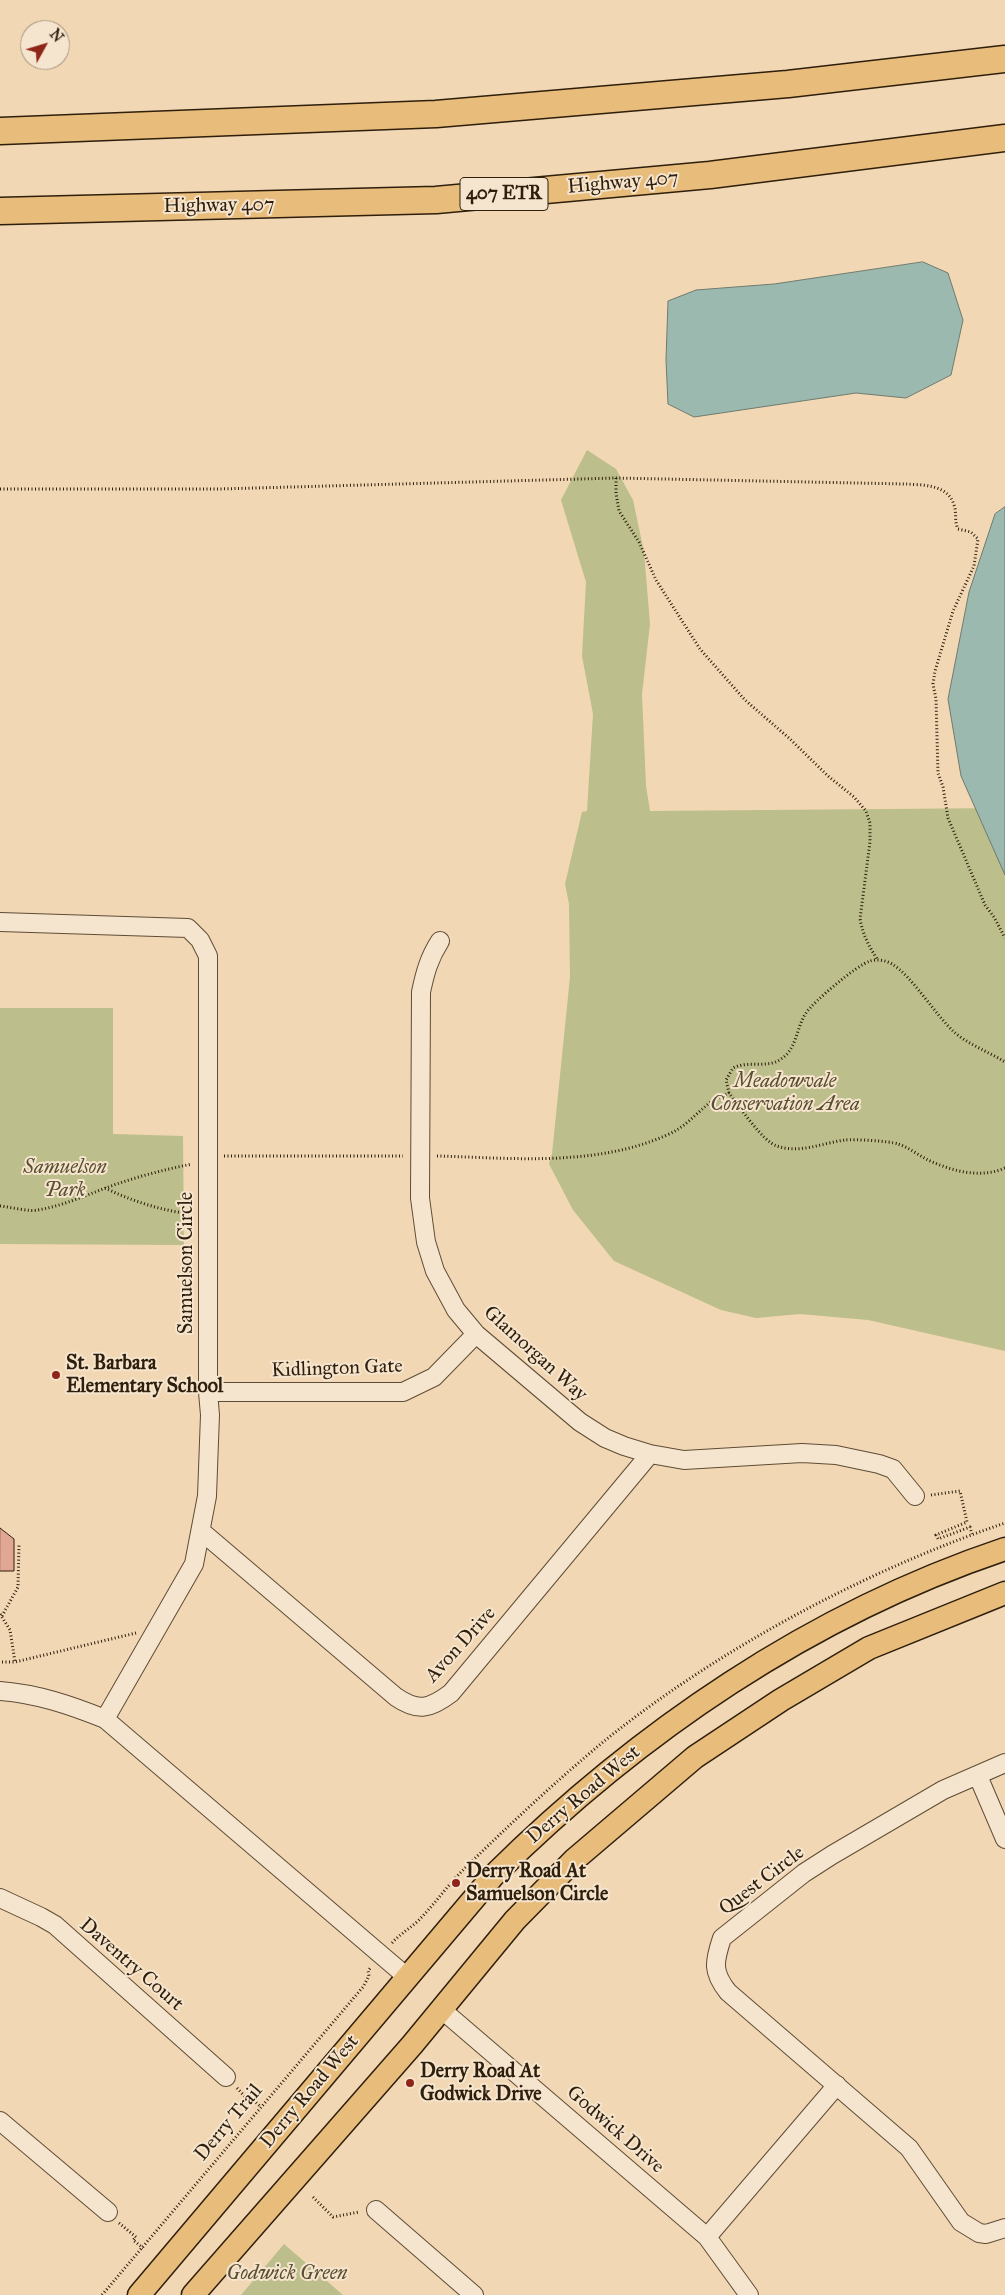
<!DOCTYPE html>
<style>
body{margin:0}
#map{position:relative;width:1005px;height:2295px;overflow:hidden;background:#f1d7b3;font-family:"IM FELL Great Primer",serif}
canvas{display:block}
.north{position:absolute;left:20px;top:20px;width:50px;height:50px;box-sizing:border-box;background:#f6e5ce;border:1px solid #a69580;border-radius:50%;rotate:51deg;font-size:14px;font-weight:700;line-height:20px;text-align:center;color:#2e1e0c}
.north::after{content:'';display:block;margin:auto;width:18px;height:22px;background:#8f2418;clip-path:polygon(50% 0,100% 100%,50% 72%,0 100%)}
</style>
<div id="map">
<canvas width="1005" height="2295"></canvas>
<div class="north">N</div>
</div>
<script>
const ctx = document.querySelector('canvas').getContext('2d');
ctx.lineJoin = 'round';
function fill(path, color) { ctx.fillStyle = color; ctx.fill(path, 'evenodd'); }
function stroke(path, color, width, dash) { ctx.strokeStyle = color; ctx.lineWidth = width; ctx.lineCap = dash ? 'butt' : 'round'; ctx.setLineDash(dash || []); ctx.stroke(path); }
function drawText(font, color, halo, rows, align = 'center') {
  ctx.font = font + ' "IM FELL Great Primer",serif'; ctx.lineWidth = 4; ctx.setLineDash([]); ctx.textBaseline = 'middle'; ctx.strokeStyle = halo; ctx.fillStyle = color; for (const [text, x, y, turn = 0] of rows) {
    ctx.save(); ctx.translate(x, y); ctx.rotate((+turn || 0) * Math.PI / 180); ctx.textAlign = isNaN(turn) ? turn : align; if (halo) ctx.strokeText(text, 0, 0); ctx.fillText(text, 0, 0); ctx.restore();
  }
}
const green = new Path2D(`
 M587 450 616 469 633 500 644 552 650 624 642 694 646 786 650 811 1005 808V1351L868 1320 800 1314 756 1318 721 1310 614 1261 573 1210 549 1164 552 1154 570 977 569 904 565 884 582 812 587 811 593 714 582 656 586 582 561 500Z
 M0 1008H113V1134L183 1136 184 1245 0 1244Z
 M284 2244 343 2295H241Z`);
const water = new Path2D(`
 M923 262 948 273 963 320 951 375 906 398 856 393 694 417 668 404 666 360 668 301 696 290 774 284Z
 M1005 507V875L961 776 948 699 969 592 995 514Z`);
const building = new Path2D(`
 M0 1528 14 1539V1571H0Z`);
const path = new Path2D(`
 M616 478V493L619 511 639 542 656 580 700 649 745 700 790 739 828 776 854 797 866 811 870 823V842L860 919C863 935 869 947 878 960
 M0 489H219L616 478 905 484C922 485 948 484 954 505 957 513 954 521 958 529L971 532 978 539 974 566 953 611 935 671 933 684 936 699 938 773 943 787 948 818 985 905 994 917 1005 938
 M729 1093 726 1080 733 1068C749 1060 767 1069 781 1059 797 1049 796 1028 806 1013 813 1002 857 965 870 961 877 959 885 960 892 964 912 976 934 1013 953 1031 967 1044 989 1052 1005 1062
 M224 1156H403
 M437 1156C513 1158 595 1167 667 1135 686 1127 696 1113 712 1101 717 1097 724 1096 729 1093 739 1106 763 1142 777 1146 800 1154 822 1143 845 1140 854 1139 890 1141 898 1144 908 1147 918 1155 928 1160 952 1171 980 1179 1005 1168
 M105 1188C132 1201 162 1211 192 1214
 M0 1206C10 1207 30 1212 38 1210 61 1206 82 1197 103 1189 132 1178 162 1170 192 1164
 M931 1495 960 1491 967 1522 936 1535 938 1539 970 1527 972 1534
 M0 1614 10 1630 15 1662
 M2 1616 18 1587 19 1544
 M2 1662H15L136 1633
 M392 1943C400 1934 409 1929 418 1921 434 1905 447 1886 463 1870 509 1825 558 1779 608 1738 722 1647 867 1570 1005 1523
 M237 2088 250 2102 252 2099 261 2107
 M313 2197 333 2217 359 2212
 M119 2223 136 2237 133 2240 143 2248
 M102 2295 363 1987 369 1976 368 1971 371 1967`);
const minor = new Path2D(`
 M0 922 188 928 200 940 208 956V1392L210 1415 207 1496 194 1564 105 1719
 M440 941C429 958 425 973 421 992L420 1198 426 1242 435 1271 456 1310 476 1334 580 1422 605 1438 624 1446 650 1454 684 1460 802 1453 836 1455 879 1464 893 1469 915 1496
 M208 1392H403L434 1377 476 1334
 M201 1531 396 1697C418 1712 430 1709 451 1693L650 1454
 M0 1691C38 1694 70 1705 105 1719L407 1977
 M1005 1763 943 1790 832 1855 804 1873 722 1938C714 1962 712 1972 728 1992L909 2148 961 2222 979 2233 986 2234 1005 2228
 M978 1776 1005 1839
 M0 1898 41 1917 55 1925 226 2077
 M441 2009 707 2237 749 2295
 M0 2121 108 2212
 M376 2210 474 2295
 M707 2237 837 2085`);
const major = new Path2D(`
 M139 2295 493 1876C638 1732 811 1614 1005 1549
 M193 2295 412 2045 515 1920 574 1860 695 1757 781 1700 869 1648 1005 1593`);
const highway = new Path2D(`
 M0 131 436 114 788 84 1005 59
 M0 211 436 200 710 175 1005 138`);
const markers = [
 [56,1375,5,"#8f2418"],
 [456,1883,5,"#8f2418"],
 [410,2083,5,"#8f2418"]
];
const shields = [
 [504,194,88]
];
const shieldNames = [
 ["407 ETR",504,194]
];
const streetNames = [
 ["Highway 407",623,183,-5],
 ["Highway 407",219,206,-1],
 ["Samuelson Circle",187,1263,-90],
 ["Glamorgan Way",535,1354,42],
 ["Kidlington Gate",337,1369,-2],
 ["Avon Drive",461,1645,-48],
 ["Derry Road West",584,1795,-40],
 ["Quest Circle",762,1881,-37],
 ["Daventry Court",131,1965,41],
 ["Derry Road West",310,2092,-50],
 ["Derry Trail",229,2123,-50],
 ["Godwick Drive",615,2130,41]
];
const parkNames = [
 ["Meadowvale",785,1082],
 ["Conservation Area",785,1105],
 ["Samuelson",65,1168],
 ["Park",65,1191],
 ["Godwick Green",287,2274]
];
const poiNames = [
 ["St. Barbara",66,1364],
 ["Elementary School",66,1387],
 ["Derry Road At",466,1872],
 ["Samuelson Circle",466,1895],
 ["Derry Road At",420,2072],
 ["Godwick Drive",420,2095]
];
fill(green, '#bcbe8b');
fill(water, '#9bb9af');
stroke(water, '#6f7b6e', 1);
fill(building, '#e2a794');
stroke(building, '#2e1e0c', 1);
stroke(minor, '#5f4c36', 20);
stroke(major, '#2e1e0c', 25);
stroke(highway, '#2e1e0c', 29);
stroke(path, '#2e1e0c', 3, [1, 2.5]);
stroke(minor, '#f6e5ce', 18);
stroke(major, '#e8bc7a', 22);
stroke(highway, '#e8bc7a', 26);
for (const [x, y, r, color] of markers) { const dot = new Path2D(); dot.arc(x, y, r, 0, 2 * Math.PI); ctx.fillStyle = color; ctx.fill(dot); stroke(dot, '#f6e5ce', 2); }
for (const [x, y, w] of shields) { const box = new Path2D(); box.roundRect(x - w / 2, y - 16.5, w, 33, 4); ctx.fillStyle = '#f6e5ce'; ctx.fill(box); stroke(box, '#2e1e0c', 1); }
drawText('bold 19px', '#2e1e0c', null, shieldNames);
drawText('20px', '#2e1e0c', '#f6e5ce', streetNames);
drawText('italic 20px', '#594e32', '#f6e5ce', parkNames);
drawText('bold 20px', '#2e1e0c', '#f6e5ce', poiNames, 'left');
</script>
